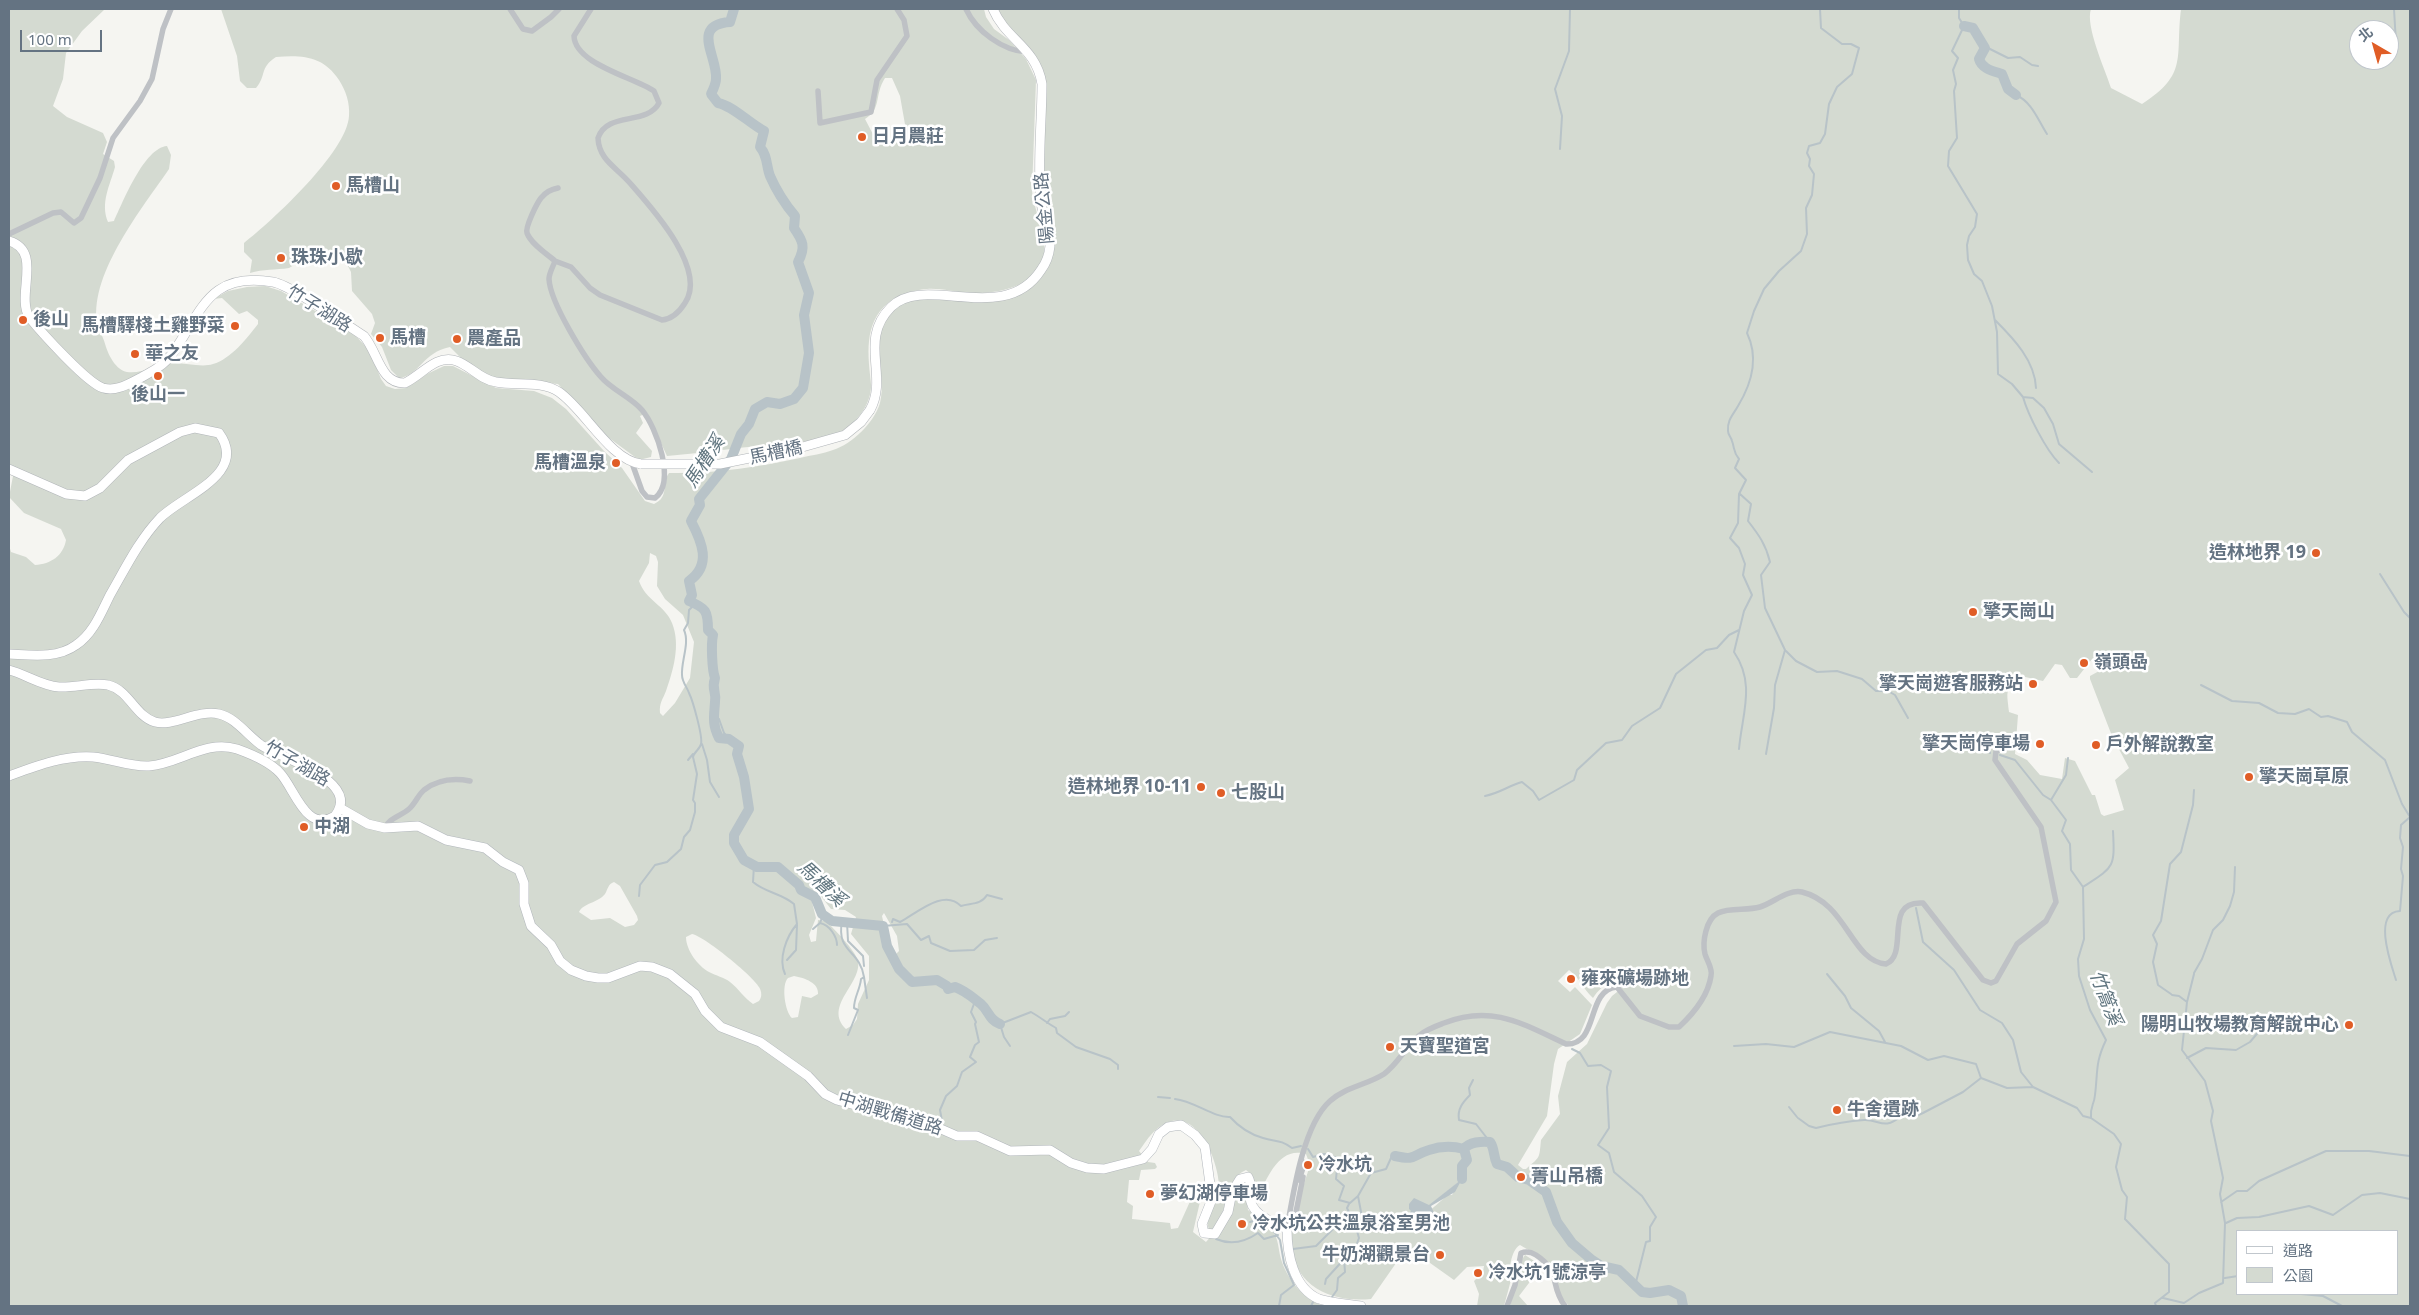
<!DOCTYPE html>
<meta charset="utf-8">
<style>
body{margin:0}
#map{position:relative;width:2419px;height:1315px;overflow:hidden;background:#f5f5f1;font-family:"Noto Sans","Noto Sans TC",sans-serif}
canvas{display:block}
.frame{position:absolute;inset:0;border:10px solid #647382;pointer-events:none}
.legend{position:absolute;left:2236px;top:1230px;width:162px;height:65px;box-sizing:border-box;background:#fff;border:1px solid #c1c7cd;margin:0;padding:6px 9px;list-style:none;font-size:15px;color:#647382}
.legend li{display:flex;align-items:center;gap:10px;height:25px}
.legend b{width:25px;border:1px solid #c1c7cd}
.north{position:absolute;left:2349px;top:20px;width:50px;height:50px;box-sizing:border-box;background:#fff;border:1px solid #c1c7cd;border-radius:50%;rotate:322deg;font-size:14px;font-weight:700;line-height:20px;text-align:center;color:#647382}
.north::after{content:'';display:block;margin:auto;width:18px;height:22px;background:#e05d26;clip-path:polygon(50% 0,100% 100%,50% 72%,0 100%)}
.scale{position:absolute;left:20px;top:30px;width:82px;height:22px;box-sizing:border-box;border:2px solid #647382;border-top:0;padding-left:6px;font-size:15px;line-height:18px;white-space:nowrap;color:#647382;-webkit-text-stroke:4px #fff;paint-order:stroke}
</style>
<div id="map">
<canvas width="2419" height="1315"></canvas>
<div class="frame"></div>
<ul class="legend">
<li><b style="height:6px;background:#fff"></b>道路</li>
<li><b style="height:14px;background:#d4dad1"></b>公園</li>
</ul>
<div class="north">北</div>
<div class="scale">100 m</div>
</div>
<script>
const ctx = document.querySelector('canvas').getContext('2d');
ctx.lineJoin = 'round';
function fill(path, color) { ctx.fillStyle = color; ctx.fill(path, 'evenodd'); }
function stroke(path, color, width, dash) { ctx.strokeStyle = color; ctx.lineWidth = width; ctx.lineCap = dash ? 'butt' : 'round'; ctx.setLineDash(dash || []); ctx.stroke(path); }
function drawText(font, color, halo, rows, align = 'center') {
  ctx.font = font + ' "Noto Sans","Noto Sans TC",sans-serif'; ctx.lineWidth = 5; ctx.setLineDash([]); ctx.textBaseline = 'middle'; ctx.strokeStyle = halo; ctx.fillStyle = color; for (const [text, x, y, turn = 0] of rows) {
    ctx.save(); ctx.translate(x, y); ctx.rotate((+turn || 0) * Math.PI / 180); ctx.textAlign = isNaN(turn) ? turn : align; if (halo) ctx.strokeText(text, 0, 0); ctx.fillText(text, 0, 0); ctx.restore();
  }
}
const green = new Path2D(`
 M9 9H105L82 31 66 53 63 79 53 106 67 117 103 133 107 142 103 154 114 161 115 167C110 185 100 203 108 222L114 221C123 202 144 148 167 146L171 155 169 169C143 207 90 273 97 322 99 330 104 339 106 347 109 356 116 370 127 372 142 374 157 365 172 363 184 362 201 368 213 364 231 359 247 338 258 324V320L247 311 239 314 222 298 213 299 228 291 247 287 265 286 281 291 353 333 370 351 381 379 386 386 395 389 406 388 427 374 444 366H453L496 388 534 391 552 398 566 409 604 451 622 468 645 501 654 504C670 497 661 483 669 473 713 474 758 467 800 458 811 455 823 454 833 450 852 444 874 423 880 403 888 371 866 342 892 312 917 286 955 305 986 301 995 300 1003 296 1012 293 1026 289 1037 284 1045 271 1054 256 1048 241 1046 224 1040 176 1044 125 1045 77 1039 48 1009 33 995 9H2091C2085 26 2105 69 2111 88L2142 104C2189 74 2175 57 2181 9H2410V1306H1569L1560 1295 1552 1264 1520 1245C1511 1250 1508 1271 1511 1280L1504 1306H1477L1479 1294 1474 1281 1483 1272 1484 1266 1467 1267 1454 1280 1416 1253 1401 1256 1371 1299C1330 1303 1291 1285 1291 1239 1292 1217 1304 1185 1310 1165L1306 1154C1279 1146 1268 1177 1258 1196L1254 1189 1252 1175 1246 1170C1221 1181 1231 1217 1210 1231 1202 1218 1218 1204 1219 1191 1221 1167 1200 1111 1169 1122 1154 1127 1148 1139 1139 1151L1148 1162 1155 1163 1157 1167 1155 1169 1141 1170 1139 1180H1129L1127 1202 1133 1206 1132 1219 1170 1223 1171 1229 1178 1228 1197 1186 1202 1193 1193 1232 1206 1242 1232 1212 1235 1195 1241 1183 1244 1182 1248 1210C1256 1216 1266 1222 1272 1230 1279 1239 1278 1249 1281 1259 1287 1279 1304 1300 1324 1306H9V545L11 552 26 557 35 565C51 564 63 556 66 540L61 529 24 513 9 497 13 476 9 473ZM2359 30H2389V60H2359ZM650 553 656 556 658 562 657 586 665 599 683 615 694 642 690 678 675 703 663 716 660 713C659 703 663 699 666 691 673 671 681 645 672 623 665 605 646 601 639 581L649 563ZM2103 657 2101 670 2090 676V679L2112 736 2129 768 2115 780 2124 810 2104 816 2101 814 2095 795H2092L2075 761 2065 758 2062 779 2040 775 2027 760 2015 754 2018 715 2009 712C2007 691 2004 690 2021 676L2043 681 2055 664 2062 665 2070 678H2077L2092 659ZM614 882 620 886 637 916 638 920 634 925 625 927 610 918 591 920 579 912C583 903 598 903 605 894 608 889 608 884 614 882ZM814 894 820 895 831 909 845 910 856 917 851 934 869 956V980L858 1004 857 1019 853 1025 846 1029C823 1006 862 984 858 961 856 951 834 929 826 921L818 920 816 941 811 942 809 935 816 918 811 898ZM884 913 897 936 899 951 896 954 889 947 882 916ZM692 934C704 936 753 976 759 987 762 992 762 997 759 1001L753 1004C744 998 739 989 730 982 724 977 716 976 709 972 698 966 686 950 686 937ZM1569 970C1580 978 1583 989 1593 998 1600 987 1611 978 1622 988L1612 996 1607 1003 1587 1044 1567 1062 1558 1096 1560 1114 1541 1140C1539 1159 1541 1156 1526 1169H1523L1518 1165 1547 1116 1554 1064 1558 1049 1580 1034 1592 1005 1575 987 1570 992 1558 981ZM794 976C805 978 819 983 818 994L811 998 802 996 798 1017 792 1018C785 1012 781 985 788 978ZM1460 1181 1452 1195H1447C1438 1205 1429 1209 1421 1220L1411 1215V1209L1425 1204 1429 1206ZM2238 1231H2398V1294H2238Z
 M221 9H984L986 17 994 29 1009 40 1026 59 1036 80 1032 191C1034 212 1047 232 1044 253 1040 288 996 294 968 293 955 292 940 288 927 289 913 290 898 295 888 303 863 324 868 356 871 384 872 405 854 427 836 434 816 443 790 442 768 445 735 448 701 453 667 456L647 413 640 416 643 423 636 433 652 451 651 457 639 460 605 435 558 384 492 379 465 362 450 347C423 352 419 376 399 378L391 370 382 347 371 334 375 323 372 314 352 291 351 272 344 258C332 253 314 253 302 259 297 261 294 266 289 268 276 270 263 269 250 273L252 260 244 252V243C272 221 347 152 349 116 350 103 346 91 339 80 323 56 303 55 276 57 259 68 267 75 256 88H247L240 81 237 56ZM885 78H892L900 96 906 130C898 143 891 141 877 142L865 119C882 109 874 95 885 78Z
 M1525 1255 1542 1266 1519 1296 1528 1306H1510L1521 1261Z`);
const water = new Path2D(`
 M1462 1179 1455 1192 1431 1206 1434 1213C1424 1215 1421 1226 1409 1214L1411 1211 1409 1209V1204L1414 1198 1429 1205Z`);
const stream = new Path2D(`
 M1959 9V18L1964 26 1952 51 1958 58 1953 70 1956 84 1954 91 1957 138 1949 151 1948 166 1977 214 1975 227 1969 236 1967 245 1968 260 1974 274 1982 281 1992 306 1997 332 1998 374 2012 384 2023 397 2033 398 2044 408 2053 424 2059 444 2092 472
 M1984 46 2008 58 2020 57 2032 65 2038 66
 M2389 60 2396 43 2394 9
 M2016 95C2032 102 2038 120 2047 134
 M1560 149 1562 116 1555 89 1569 51 1570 9
 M1995 320C2014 339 2035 361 2036 388
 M2023 397C2028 415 2046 450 2059 463
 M1740 494 1751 504 1748 521C1759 535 1766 545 1770 562L1761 575 1765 608 1785 650 1775 685 1774 708 1766 754
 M2380 574 2404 612 2410 618
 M1786 651 1796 661 1817 672 1837 671 1862 679 1876 691H1888L1895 695 1908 718
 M2201 685 2232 701 2259 703 2278 713 2295 714 2309 709 2321 717 2328 716 2347 722 2352 732 2385 760 2402 804 2410 817
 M713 716 719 719 724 733 729 739
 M1974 743 1988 749 1990 753
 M702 744 707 760 710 782 719 797
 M1739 749C1742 714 1756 684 1734 652L1744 611 1752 595 1743 575 1745 564 1739 548 1730 538 1738 523 1739 494 1746 480 1735 468 1739 459C1733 452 1735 449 1732 441 1731 437 1728 435 1728 431 1727 420 1733 415 1738 406 1752 383 1759 358 1747 333L1754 311 1764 289 1779 271 1801 251 1807 234 1806 208 1812 195 1814 174 1809 166 1810 159 1807 153 1809 146 1820 143 1825 134 1829 104 1837 87 1852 74 1859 48 1851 44H1842L1821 28 1820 9
 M2000 755 2015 760 2043 795 2051 800 2066 820 2062 831 2070 844 2071 870 2083 887 2084 939 2078 959 2079 976 2090 1010 2106 1040C2095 1063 2098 1071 2095 1095 2094 1106 2090 1105 2091 1118L2114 1134 2121 1144 2116 1167 2122 1190 2127 1197 2125 1219 2169 1264V1292L2155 1303 2156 1306
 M688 760 693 754
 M1485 796C1500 793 1508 786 1522 782L1533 791 1539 800 1574 780 1577 770 1606 743 1622 740 1632 726 1660 708 1676 674 1706 650 1717 648 1729 635 1739 630
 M2051 800 2066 775 2068 758
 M754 865 753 882C766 893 781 893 794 904L797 924C786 937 778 959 785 974
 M2083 887C2114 867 2115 868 2113 831
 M639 896 640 885 655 865 667 862 681 849 684 837 690 830 695 812V803L693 800 697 774 693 757C694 752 700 749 701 744 703 737 693 701 689 693 687 687 682 682 682 675 681 661 690 643 684 630L688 623 689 610 695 604
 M1916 908 1923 942 1954 970 1980 1010 2002 1023 2013 1040 2021 1072 2033 1087
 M823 915 820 923C830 925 837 937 837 945
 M842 922C836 952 860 950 864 977L861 979C860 990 854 997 854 1008L858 1010 848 1035
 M847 922 848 941 863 956 864 966
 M892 922 893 919 900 922C917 913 944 888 961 906 971 903 981 905 987 895L1002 899
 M883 926 907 924 921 940 929 936 931 943 950 951 974 950 985 940 997 938
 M813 929 820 923
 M787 960 796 950 797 925
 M2194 973 2202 959 2213 930 2223 920 2230 906 2234 892 2235 867
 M1827 974 1845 996 1851 1008 1879 1031 1885 1042
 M864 977 867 998
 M2396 980C2391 964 2372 912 2400 911L2403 876 2401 869 2403 847 2400 838 2401 825 2410 817
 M2171 994 2158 985 2153 962 2157 944 2153 935 2161 921 2170 864 2181 852 2193 805 2194 790
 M2187 1002 2194 974
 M1047 1023 1050 1019 1065 1016 1069 1012
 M1010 1046 1004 1037 1000 1024 1031 1012C1040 1017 1047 1023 1056 1028L1057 1033 1076 1047 1110 1059 1118 1065V1069
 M1734 1046 1766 1044 1794 1047 1830 1032 1901 1046 1928 1060 1944 1056 1976 1064 1981 1078 2007 1088 2033 1087 2077 1108 2083 1116 2091 1118
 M1572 1049 1580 1053 1588 1066 1601 1065 1611 1071 1607 1087 1609 1128 1598 1145 1609 1153 1614 1172 1642 1196 1656 1217 1650 1227V1241L1646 1242 1635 1286
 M2187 1058 2206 1048 2236 1050 2250 1042 2266 1023
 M1473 1080 1469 1088 1470 1095C1463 1102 1457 1109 1459 1120L1476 1124 1490 1142
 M1158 1097 1170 1098
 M1175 1099C1194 1101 1214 1118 1230 1117 1239 1127 1249 1134 1263 1138 1275 1142 1280 1139 1292 1148L1301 1146
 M1789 1107 1797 1117
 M1798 1118 1809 1126 1816 1128C1832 1124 1848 1121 1864 1120 1879 1119 1884 1131 1901 1116H1916L1923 1113 1963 1092 1981 1078
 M938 1125 942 1121 940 1110 946 1096 957 1086 962 1072 976 1062 970 1057 975 1045 979 1042 975 1024 976 1022 971 1012 975 1001
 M1308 1149 1313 1157 1324 1154 1338 1158 1336 1179 1344 1186 1339 1200 1350 1203 1358 1196 1371 1173 1386 1169 1391 1158 1395 1156
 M2221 1202 2237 1191H2247L2259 1181 2326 1151H2369L2410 1156
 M1250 1222 1256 1220 1261 1228 1269 1225 1280 1240 1284 1263 1294 1285 1281 1295 1279 1306
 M2226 1223 2237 1218 2259 1217 2309 1206 2333 1215 2362 1195 2380 1193 2410 1199
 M1216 1239C1230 1245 1245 1242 1258 1233L1264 1239 1278 1235
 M1293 1249 1316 1246 1334 1228 1354 1223 1347 1208 1349 1204
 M2225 1278 2238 1276
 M1325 1284 1326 1279 1356 1246 1359 1238 1357 1231 1362 1217 1358 1196
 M2301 1294 2323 1296 2342 1306
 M1332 1297 1337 1290 1338 1278 1345 1272 1344 1259
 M2163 1298 2184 1303 2199 1293 2223 1283 2225 1223 2220 1194 2223 1178 2211 1121 2213 1111 2205 1081 2182 1050 2187 1002 2179 996 2172 995
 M1311 1306 1313 1302`);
const river = new Path2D(`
 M734 9 730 22C690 25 718 57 716 79 716 84 713 90 711 94L718 103C733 106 749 123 764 131L760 147C768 156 766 166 770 176 777 192 784 203 795 216L794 228C803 241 806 247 798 262L809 293 804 315 809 353 803 388 794 399 780 404 767 402 755 409 749 424 741 434 731 459 699 499 700 505 691 521C702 542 712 565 689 581L692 595 689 601C706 608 708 611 708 630L713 635C711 644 712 670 715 678 711 690 717 692 715 702 714 717 712 724 719 738L729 739 739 746 737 754 744 777 749 809 734 835V843L744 860 757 867H778L799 885 801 890 815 897 822 914 832 921 883 926 887 946 899 969 912 982 937 980 947 986 948 989 955 987C966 991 972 997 981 1004 989 1011 989 1020 1000 1024
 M1964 26 1973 28 1985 48 1979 59C1982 69 1993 71 2002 74L2008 89 2016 95
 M1395 1156C1417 1161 1412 1155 1429 1150 1441 1146 1453 1146 1464 1149
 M1462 1179V1166L1467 1160 1464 1149C1469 1142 1482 1141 1490 1142 1495 1149 1493 1156 1497 1164L1507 1167 1518 1177 1529 1180 1546 1192 1557 1222 1572 1243 1592 1260 1601 1266 1619 1270 1642 1292 1650 1293 1669 1290 1681 1296 1683 1306`);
const street = new Path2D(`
 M510 9 523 29 532 31 551 17 559 9
 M591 9 574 36C575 64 633 77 654 91L659 103C647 126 607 111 598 138 599 160 616 167 629 182 651 207 708 269 685 303 680 311 672 319 662 320L600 295 590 288 571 267 555 261C553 267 549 273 549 279 550 302 585 359 601 377 612 390 631 397 642 410 657 428 676 482 655 498L647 497 642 491 632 463
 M966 9C976 31 1003 51 1027 52
 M818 91 820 123 871 112 877 80 907 36 904 20 897 9
 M9 234 53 213 61 212 74 223 81 218 100 178 113 138 140 101 152 79 163 29 171 9
 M555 261C547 254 531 244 527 233 525 227 537 203 541 198 545 193 552 189 558 188
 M385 828C389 818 401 816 409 809 415 804 418 795 424 790 437 780 454 778 470 781
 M1299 1180 1304 1165 1302 1161
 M1289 1225 1295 1217 1303 1177
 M1287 1229C1293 1194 1303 1125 1330 1101 1345 1087 1367 1085 1384 1074 1398 1064 1406 1046 1420 1035 1427 1029 1436 1026 1444 1023 1492 1004 1523 1024 1566 1044 1600 1045 1585 990 1617 987L1640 1016 1669 1027H1679C1693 1014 1708 996 1711 976 1713 969 1707 961 1705 954 1702 942 1706 919 1718 913 1730 907 1747 911 1760 907 1773 903 1788 889 1802 892 1847 903 1851 961 1886 964 1910 954 1882 900 1923 903L1983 980 1991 983 1996 981 2017 944 2046 921 2056 902 2041 827 1995 760 1996 751 2009 747
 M1507 1306 1515 1285 1521 1253C1527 1251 1531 1252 1536 1255 1562 1272 1549 1285 1565 1306`);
const secondary = new Path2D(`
 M340 808 368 824 385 828 418 826 446 840 485 848 503 862 519 870 524 883V904L531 926 551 945 560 961 571 970 586 976 598 978H608L640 966 652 967 670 974 695 994 705 1011 721 1027 760 1042 808 1076 825 1094 837 1100 941 1129 957 1136H977L1010 1151 1050 1150 1071 1163 1087 1168 1104 1169 1143 1159 1152 1149 1159 1134 1168 1127 1181 1125 1195 1135 1205 1147 1212 1199 1202 1224 1204 1233 1215 1234 1228 1212 1232 1192 1240 1179 1248 1177C1252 1184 1250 1188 1250 1196 1250 1215 1273 1222 1287 1229 1287 1253 1293 1288 1319 1299 1332 1303 1348 1304 1361 1306`);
const primary = new Path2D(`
 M9 241C43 251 16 294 29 317 41 332 87 383 103 388 117 392 130 383 142 377 153 371 164 365 172 354 202 312 208 271 273 282 291 285 345 324 364 336 378 352 380 384 405 383 417 377 426 367 437 362 462 351 474 379 496 382 517 386 541 380 559 392 585 410 610 460 641 464
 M870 410C889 376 858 340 891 307 925 273 1004 327 1041 270 1047 262 1049 256 1050 246 1050 231 1042 216 1041 201 1037 163 1042 122 1042 84 1036 47 1006 40 993 9
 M9 469 66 494 85 496 100 488 128 460 180 432 195 428 219 433C249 474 183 495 160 518 139 540 125 569 110 595 101 613 93 634 76 645 57 659 31 655 9 654
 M9 670C25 674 42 686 59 687 75 688 92 682 108 685 129 690 135 716 155 722 173 727 198 709 219 714 236 718 247 735 261 745 282 759 362 780 335 816 306 834 295 789 280 773 270 762 251 754 237 749 206 739 179 764 149 766 129 767 113 759 93 757 64 755 36 766 9 776`);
const primaryBridge = new Path2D(`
 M641 464H720L799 448 845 435 861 422 870 410`);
const markers = [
 [862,137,5,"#e05d26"],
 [336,186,5,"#e05d26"],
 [281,258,5,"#e05d26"],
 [23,320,5,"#e05d26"],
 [235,326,5,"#e05d26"],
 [380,338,5,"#e05d26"],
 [457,339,5,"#e05d26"],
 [135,354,5,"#e05d26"],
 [158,376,5,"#e05d26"],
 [616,463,5,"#e05d26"],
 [2316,553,5,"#e05d26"],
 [1973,612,5,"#e05d26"],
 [2084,663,5,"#e05d26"],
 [2033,684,5,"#e05d26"],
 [2040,744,5,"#e05d26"],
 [2096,745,5,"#e05d26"],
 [2249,777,5,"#e05d26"],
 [1201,787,5,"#e05d26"],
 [1221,793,5,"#e05d26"],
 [304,827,5,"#e05d26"],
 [1571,979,5,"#e05d26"],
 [2349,1025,5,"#e05d26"],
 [1390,1047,5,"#e05d26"],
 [1837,1110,5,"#e05d26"],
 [1308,1165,5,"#e05d26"],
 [1521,1177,5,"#e05d26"],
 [1150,1194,5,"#e05d26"],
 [1242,1224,5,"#e05d26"],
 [1440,1255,5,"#e05d26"],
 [1478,1273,5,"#e05d26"]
];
const poiNames = [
 ["日月農莊",872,137],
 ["馬槽山",346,186],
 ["珠珠小歇",291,258],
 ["後山",33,320],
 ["馬槽驛棧土雞野菜",225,326,"right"],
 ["馬槽",390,338],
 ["農產品",467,339],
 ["華之友",145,354],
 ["後山一",158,395,"center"],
 ["馬槽溫泉",606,463,"right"],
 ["造林地界 19",2306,553,"right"],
 ["擎天崗山",1983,612],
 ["嶺頭喦",2094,663],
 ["擎天崗遊客服務站",2023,684,"right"],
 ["擎天崗停車場",2030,744,"right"],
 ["戶外解說教室",2106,745],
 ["擎天崗草原",2259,777],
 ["造林地界 10-11",1191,787,"right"],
 ["七股山",1231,793],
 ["中湖",314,827],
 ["雍來礦場跡地",1581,979],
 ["陽明山牧場教育解說中心",2339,1025,"right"],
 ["天寶聖道宮",1400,1047],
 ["牛舍遺跡",1847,1110],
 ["冷水坑",1318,1165],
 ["菁山吊橋",1531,1177],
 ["夢幻湖停車場",1160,1194],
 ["冷水坑公共溫泉浴室男池",1252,1224],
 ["牛奶湖觀景台",1430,1255,"right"],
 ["冷水坑1號涼亭",1488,1273]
];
const streetNames = [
 ["陽金公路",1045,208,-95],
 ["竹子湖路",319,309,32],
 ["馬槽橋",776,453,-12],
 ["竹子湖路",297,764,30],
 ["中湖戰備道路",890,1114,17]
];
const waterNames = [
 ["馬槽溪",705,462,-57],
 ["馬槽溪",821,884,43],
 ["竹篙溪",2105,998,69]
];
fill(green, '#d4dad1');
fill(water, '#b8c3c8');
stroke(stream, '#b8c3c8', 2);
stroke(river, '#b8c3c8', 10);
stroke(secondary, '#b2b7bc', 10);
stroke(primary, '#b1b5b9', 10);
stroke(street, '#bec1c5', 5.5);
stroke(secondary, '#fff', 9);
stroke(primary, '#fff', 9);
stroke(primaryBridge, '#b1b5b9', 10, []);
stroke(primaryBridge, '#fff', 9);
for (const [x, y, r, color] of markers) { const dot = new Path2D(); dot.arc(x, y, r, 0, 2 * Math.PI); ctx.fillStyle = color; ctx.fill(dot); stroke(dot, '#fff', 2); }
drawText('bold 18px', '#647382', '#fff', poiNames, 'left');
drawText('18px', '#647382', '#fff', streetNames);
drawText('italic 19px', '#60757f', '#fff', waterNames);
</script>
